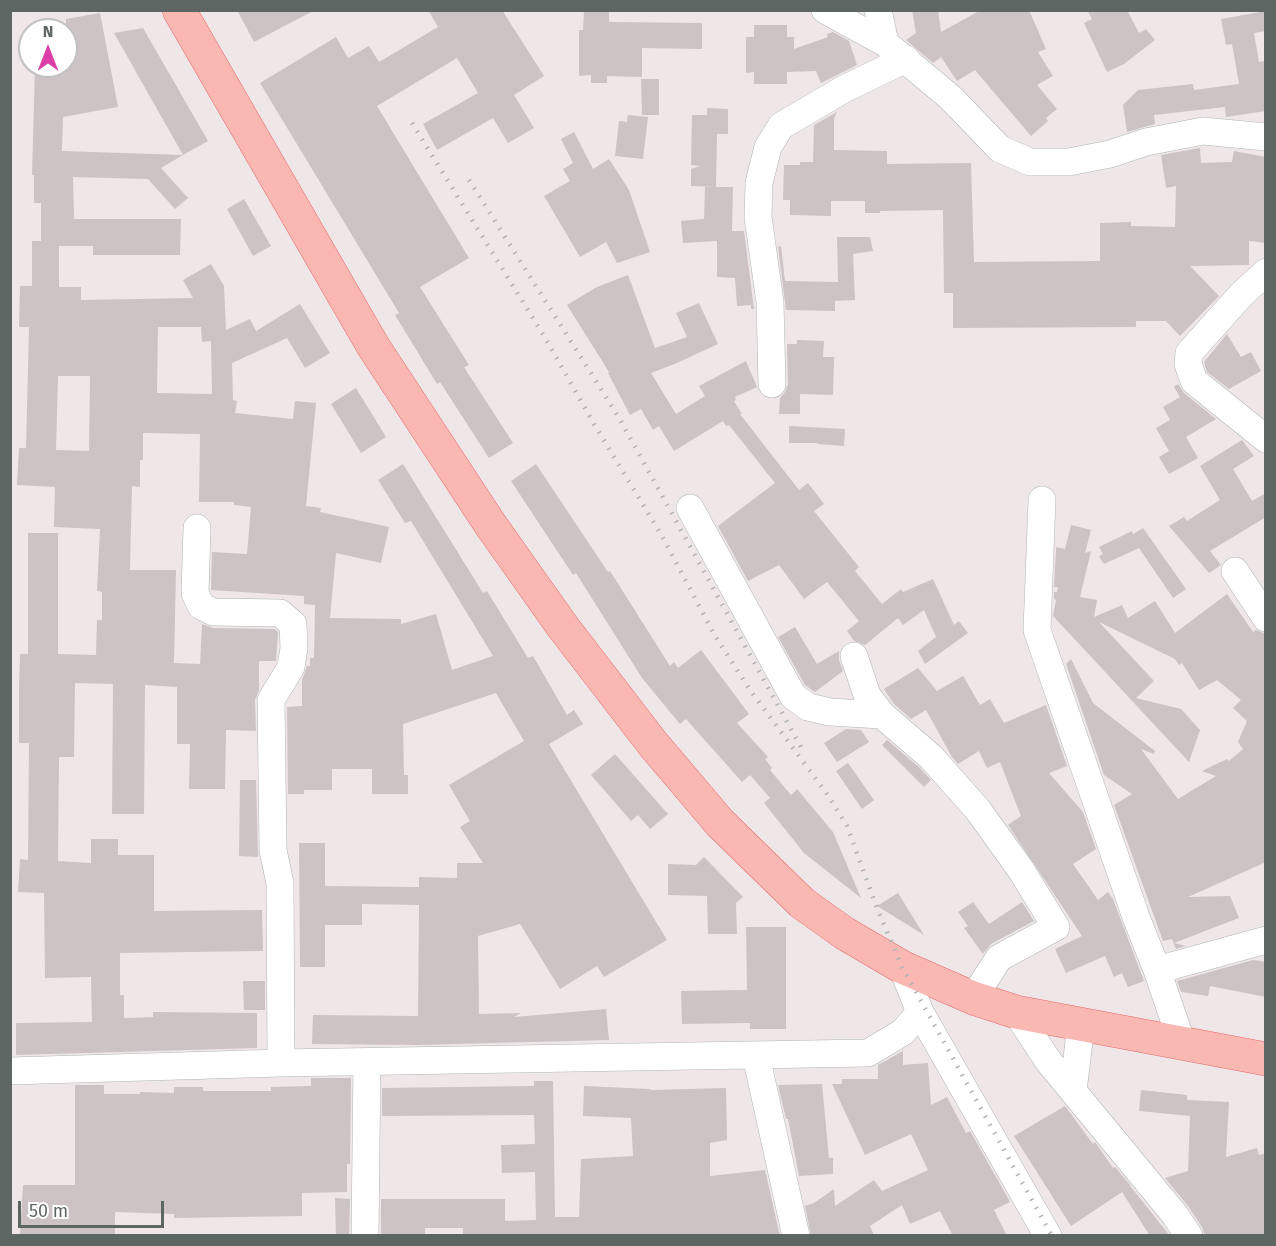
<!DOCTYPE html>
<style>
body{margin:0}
#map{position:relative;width:1276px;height:1246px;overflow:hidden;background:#efe7e7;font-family:"Fira Sans",sans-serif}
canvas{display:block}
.frame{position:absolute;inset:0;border:12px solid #5e6664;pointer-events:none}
.north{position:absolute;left:18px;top:18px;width:60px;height:60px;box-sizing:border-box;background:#fff;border:2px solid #bfc2c1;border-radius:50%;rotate:0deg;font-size:16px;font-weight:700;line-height:24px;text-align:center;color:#5e6664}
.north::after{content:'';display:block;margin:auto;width:21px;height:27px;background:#dd3fa9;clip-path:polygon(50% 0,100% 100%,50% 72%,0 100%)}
.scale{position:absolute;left:18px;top:1201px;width:146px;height:27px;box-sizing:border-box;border:3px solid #5e6664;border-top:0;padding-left:8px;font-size:18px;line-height:21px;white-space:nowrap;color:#5e6664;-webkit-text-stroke:4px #fff;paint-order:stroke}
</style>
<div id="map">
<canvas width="1276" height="1246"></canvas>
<div class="frame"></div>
<div class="north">N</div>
<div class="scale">50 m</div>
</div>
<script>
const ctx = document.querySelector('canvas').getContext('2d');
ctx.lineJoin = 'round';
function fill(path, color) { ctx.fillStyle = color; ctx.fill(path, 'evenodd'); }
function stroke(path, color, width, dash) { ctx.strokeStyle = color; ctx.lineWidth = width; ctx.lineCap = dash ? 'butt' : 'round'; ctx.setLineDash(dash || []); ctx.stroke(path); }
const building = new Path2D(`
 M237 10H315L254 42Z
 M428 10H502L544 76 514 95 534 128 508 143 493 118 437 150 423 124 478 93 457 58 377 106 469 258 420 287 469 365 464 367 513 443 489 458 440 382 437 384 395 315 399 313 260 83 336 37 348 58 369 46 379 62 438 27Z
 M584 10H609V22L702 23V49L642 48V77L607 76V83H591V75L579 76V30H583Z
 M912 10H938L941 32 981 10H1029L1046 49 1038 52 1053 76 1037 85 1057 109 1046 118 1048 121 1031 136 975 70 957 81 941 57 933 63 906 40 916 33Z
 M1087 10H1127L1139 33 1146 29 1155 40 1124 64 1107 72 1084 23 1092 19Z
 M1266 11V31L1254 33 1259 62 1266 61V111L1226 117 1225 107 1154 115 1155 124 1127 132 1123 105 1138 90 1193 84 1194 90 1239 84 1232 44 1226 45 1221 19Z
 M100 13 118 107 63 117 62 151 183 155 161 168 188 198 175 209 148 179 73 177 74 219H181L180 255H93V246H59V287H81V300L193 298 183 280 211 264 224 286 226 330 250 319 256 331 300 304 330 353 305 368 287 338 232 363 233 400 237 401 235 413 293 419 295 401 316 403 306 506 321 508 320 512 389 527 381 563 336 553 330 618 401 619V624L436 614 452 670 493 656 411 521 405 523 378 480 403 464 483 593 487 591 528 658 533 656 567 715 574 710 583 724 549 744 667 940 604 977 597 966 560 989 520 924 478 936 479 1014 521 1013 514 1017 606 1009 609 1040 417 1045 312 1044 313 1015 418 1016 419 905 362 904V925H325V967H300L299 843H325V886L419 887V877L457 878V863H483L460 827 470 821 449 785 524 741 496 693 403 724 404 775H408V794H372V769H332V790H304V794H288L287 707 302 706V680L307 666H310V658H314L315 605 304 604V596L211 590 212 552 247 554 251 507 234 505V502H199L200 434 143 433V460H140V487L132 486 130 570H176L174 663 200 664 202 624 213 628 274 629 278 632 276 661H259V690L255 700 256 731 226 730 225 789H189L190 744H177V687L145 685 144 814H112L113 684 75 683 74 757H59L58 861 91 863V839H118V855H154V911L262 910 263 951 120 953V995H124V1018L153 1017V1012L257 1013V1048L16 1055V1023L92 1022 91 977 45 978 44 893 18 892 20 859 28 860 29 743H19V689L20 654H28V533H58V654L96 655 97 620H102V592L97 591 100 529 54 527 55 487 17 485 19 448H26L29 327H19L20 286H32V241H41V203H34V175H32L35 66H66V19ZM158 327H201L202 342 211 341 212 394 157 393ZM58 376H90L89 451 56 450Z
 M754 25H787V37H794V49L828 37 827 34 833 32 849 41 857 65 821 83 816 71 787 72V84H754V72L746 73V37H754Z
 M143 28 208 141 183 155 114 33Z
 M641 79H659V115H642Z
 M707 108 728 109V134H717L716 187 691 186V169L700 166 691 165 692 115H707Z
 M837 112 834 119V150L887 151V164L971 163 974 262 1100 261V223L1131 222V226L1175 227 1176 186 1166 188 1161 155 1200 148 1201 163 1232 162 1234 151 1266 157V243L1249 241V265L1190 266 1219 296 1180 336 1166 321H1136V327L953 328V293H944L943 210 880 211V213H865V201H831V216L790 215V200H783L784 165H800V162H813L814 125Z
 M628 115 648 117 643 159 615 156 619 121 627 122Z
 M574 132 593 169 609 159 629 190 650 252 617 263 606 242 580 257 544 196 570 181 563 169 573 163 561 139Z
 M705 187H733L732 231H744L754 309H751V305L737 306 735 278 717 277V241L683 243 681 221 704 219Z
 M244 199 271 246 253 256 227 209Z
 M837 237H870L873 251 853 254 855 300 835 301V311L786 310 778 247 781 246 785 281 838 282Z
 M628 275 655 348 687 337 676 313 699 303 718 344 677 363 651 373 676 414 705 396 699 386 746 361 757 387 735 397 736 400 734 401 742 414H740L799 490 808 483 824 504 814 511 859 567 855 571 882 604 901 589 903 592 933 579 954 625 959 621 968 633 925 664 918 651 936 637 924 610 903 625 898 618 865 645 854 641 847 631 859 621 827 582 804 599 779 565 748 581 718 526 775 483 729 425 726 426 723 421 674 451 659 426 653 430 641 409 630 415 608 373 609 372 567 305 597 287Z
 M1227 334 1241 357 1251 352 1261 371 1229 389 1207 372 1204 362Z
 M797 340 824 341 823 357H834L833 395 800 394V414H779L780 398 785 392 788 384 787 344H797Z
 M1178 384 1184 393 1216 419 1186 437 1198 458 1169 474 1159 457 1169 451 1156 428 1170 420 1163 407 1180 397 1174 387Z
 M356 388 386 437 361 453 331 404Z
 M789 426 845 429 844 446 818 444V443H789Z
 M1242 440 1254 456 1233 469 1252 501 1266 493V517L1210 551 1221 565 1209 573 1169 526 1184 517 1187 521 1220 500 1200 466Z
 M536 464 608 572 610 571 670 666 674 662 678 668 701 650 749 714 737 723 768 757 765 759 772 768 770 770 791 795 797 789 833 832 861 898 804 853 764 803 770 798 750 775 742 782 686 719 680 724 642 678 576 573 573 575 511 481Z
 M1071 525 1091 530 1085 553 1091 551 1080 597 1097 600 1094 617 1122 605 1128 618 1155 601 1175 633 1227 594 1253 632 1256 630 1266 634V862L1188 897 1230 896 1239 918 1174 943 1186 946 1176 949 1172 939 1163 941 1114 805 1132 794 1104 775 1066 664 1071 659 1093 703 1155 751 1154 754 1141 749 1178 799 1216 776 1202 771 1227 759 1229 761 1243 749 1238 742 1247 721 1233 708 1241 700 1217 680 1199 690 1182 663 1179 665 1175 659 1099 622 1154 681 1136 698 1181 709 1200 730 1189 762 1053 616 1056 600 1054 599V592H1057L1058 587H1054L1056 550V547L1065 549Z
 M1143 528 1186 589 1173 598 1139 548 1104 564 1099 556 1103 554 1099 547 1132 531 1133 534Z
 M795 627 817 664 839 651V660L843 671 815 692 805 685 778 637Z
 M918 668 937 691 963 676 980 705 990 699 1004 723 1046 705 1067 766 1049 773 1083 812 1096 849 1073 864 1098 900 1108 892 1113 899 1144 981 1128 987 1122 973 1114 977 1105 956 1066 973 1055 949 1082 936 1008 825 1021 816 1000 762 987 768 979 751 958 764 952 757 926 710 911 719 894 704 884 689Z
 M846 729 861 730 869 742 837 762 824 743Z
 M887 740 920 768 931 780 924 787 882 745Z
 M615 754 668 814 650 829 638 815 631 821 591 775Z
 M848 763 874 800 862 809 836 771Z
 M240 780H256L258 857 239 856Z
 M704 857 743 897 736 903 737 934H708L707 896 668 895V864L696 865Z
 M898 893 924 935 877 906Z
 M973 902 989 924 1022 902 1034 921 991 944 983 954 964 928 968 926 958 912Z
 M746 927H786V1029H750V1023L682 1024 681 991 747 990Z
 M1253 960 1266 962V997L1210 986 1208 996 1181 992 1177 981Z
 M243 981H265V1010H244Z
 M903 1051V1065L928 1063 931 1105 947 1097 966 1133 970 1131 1004 1191 1010 1202 994 1210 1007 1236H953L940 1211 910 1224 902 1205 870 1226 874 1236H811L805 1206 814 1203 834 1189 835 1206 874 1180 882 1191 928 1170 911 1134 865 1155 832 1084H842V1079H878V1065Z
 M311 1078H351L350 1164H347V1192L302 1193V1216L174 1218V1214L115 1212V1236H20L23 1185H75V1085H104V1094H140V1092L174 1093V1087H203V1091H271V1087L311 1086Z
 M534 1081H553L555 1217H579L581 1159 633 1156 631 1118 583 1116 584 1086 650 1089V1090L726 1088 727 1140 710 1143V1176L765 1170 780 1236H463V1228H425V1236H381V1199H505V1221L536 1220 535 1172 502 1173 501 1145 535 1144 534 1115 382 1116V1088L534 1086Z
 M822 1084 829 1158H833V1174L799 1176 788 1119H786L778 1085Z
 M1141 1090 1187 1095V1100L1229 1102 1226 1157 1257 1148 1259 1155 1266 1153V1236H1205L1202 1227 1188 1206 1165 1178 1188 1171 1190 1116 1139 1111Z
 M1065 1106 1093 1144 1095 1142 1113 1168 1115 1167 1131 1186 1129 1187H1131L1170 1236H1150L1122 1192 1071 1226 1014 1136Z
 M335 1198 350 1199 349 1236H336Z`);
const minor = new Path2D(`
 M825 10 885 43 951 98 1000 149 1030 162H1069L1110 154 1146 142 1203 131 1266 137
 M878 10 885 43
 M1266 272 1241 295 1189 353 1188 364 1194 381 1266 439
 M772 384 770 302 758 217 759 183 768 147 781 126 844 89 906 59
 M1042 500 1037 630 1136 917 1157 970 1182 1043
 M690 508 793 696 808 707 830 712 882 715
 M197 528 195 593 201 606 213 612 280 613 293 624 294 648 291 667 271 700 273 850 280 883 281 1063
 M1235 571 1266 618
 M854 656 867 695 882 715 931 757 978 810 1021 870 1056 927 999 958 973 998
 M902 967 920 1012 1048 1236
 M1157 970 1266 940
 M1016 1012 1049 1062 1175 1215 1189 1236
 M756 1056 796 1236
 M10 1071 281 1063 868 1053 903 1032 920 1012
 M1073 1091 1081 1025
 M365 1236 367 1062`);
const major = new Path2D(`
 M179 10 373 346 490 524 563 627 653 744 720 823 802 903 844 933 902 967 973 998 1016 1012 1266 1059`);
const rail = new Path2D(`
 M412 123 544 336 594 424 662 536 715 636 750 690 827 794 847 826 877 908 902 967 1052 1236
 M469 180 618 416 802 749`);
fill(building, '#cbc3c4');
stroke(minor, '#afb5b5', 28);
stroke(major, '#e7686c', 34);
stroke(minor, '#fff', 27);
stroke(major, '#f9b8b2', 33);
stroke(rail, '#b1b2b2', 4.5, [1.5, 8]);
</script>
